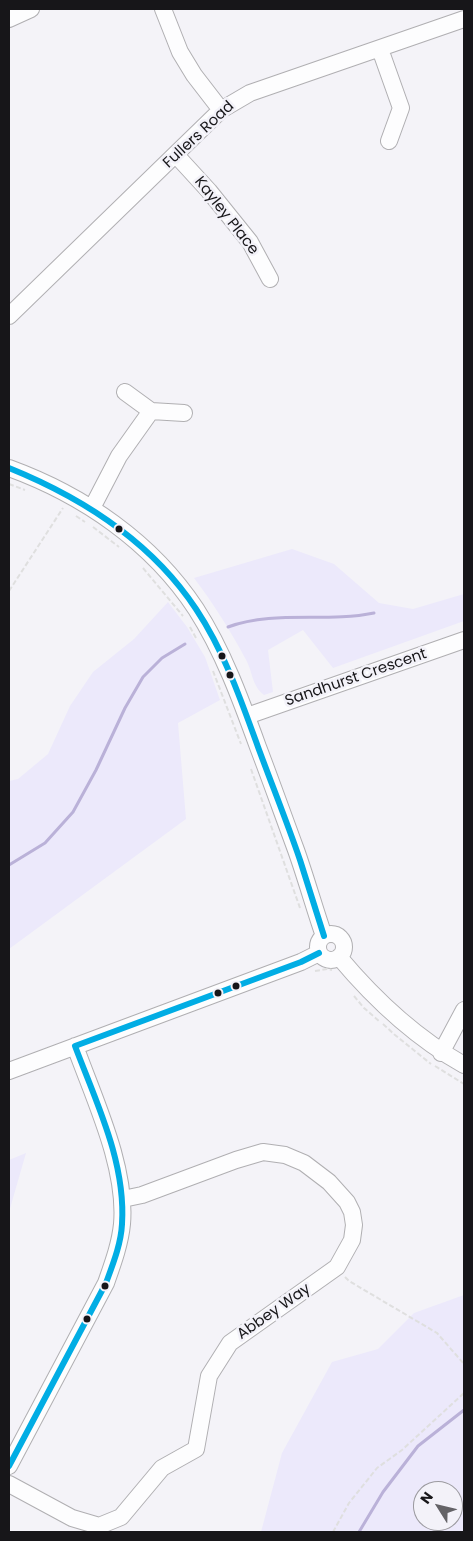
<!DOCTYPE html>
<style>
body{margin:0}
#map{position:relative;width:473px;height:1541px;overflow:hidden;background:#f4f3f8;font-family:Poppins,sans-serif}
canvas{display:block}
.frame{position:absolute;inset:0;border:10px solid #171619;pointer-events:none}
.north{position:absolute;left:413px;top:1481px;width:50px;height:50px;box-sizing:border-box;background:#f3f2f9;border:1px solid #9b9a9f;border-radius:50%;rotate:306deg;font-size:14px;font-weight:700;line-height:20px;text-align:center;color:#171619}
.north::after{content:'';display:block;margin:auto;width:18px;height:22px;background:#646367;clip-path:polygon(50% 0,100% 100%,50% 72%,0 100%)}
</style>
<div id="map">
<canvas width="473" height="1541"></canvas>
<div class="frame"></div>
<div class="north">N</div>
</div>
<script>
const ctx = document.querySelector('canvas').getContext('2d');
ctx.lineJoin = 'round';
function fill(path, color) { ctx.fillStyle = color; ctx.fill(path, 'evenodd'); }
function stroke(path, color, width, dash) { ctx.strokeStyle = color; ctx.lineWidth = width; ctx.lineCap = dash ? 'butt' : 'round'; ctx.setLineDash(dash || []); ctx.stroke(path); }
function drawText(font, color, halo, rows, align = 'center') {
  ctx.font = font + ' Poppins,sans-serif'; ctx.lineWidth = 5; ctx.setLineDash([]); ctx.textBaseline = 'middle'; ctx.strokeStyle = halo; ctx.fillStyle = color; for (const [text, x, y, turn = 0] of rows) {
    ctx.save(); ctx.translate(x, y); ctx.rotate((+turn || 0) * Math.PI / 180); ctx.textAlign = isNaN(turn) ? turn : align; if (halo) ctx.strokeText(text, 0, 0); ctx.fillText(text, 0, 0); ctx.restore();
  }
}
const green = new Path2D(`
 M292 549 334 564 379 603 413 609 464 594V621L333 668 303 630 268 650 273 692 264 695C251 685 253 671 245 658 230 630 213 603 194 578Z
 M168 602 187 627 205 657 220 700 178 723 186 819 9 949V781L18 779 48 754 70 706 93 672 134 639Z
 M26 1153 9 1212V1160Z
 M464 1295V1532H261L282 1453 332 1362 378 1349 414 1313ZM423 1491H453V1521H423Z`);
const stream = new Path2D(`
 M228 627C275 610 325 623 374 613
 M9 865 45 843 73 812 96 770 125 708 143 677 162 658 185 644
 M359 1532 383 1492 418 1446 464 1410`);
const path = new Path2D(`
 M9 484 25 490
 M76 516 85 522
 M93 527 119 547
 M143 568 183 616
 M9 591 63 508
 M190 627 196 638
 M213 671 241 744
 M251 769 300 908
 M315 971 327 969 332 970
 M354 996 364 1008 379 1021
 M383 1024 395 1035 431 1064
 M435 1066 464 1084
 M345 1277 349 1281 437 1333 464 1364
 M333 1532 349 1503 377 1468 402 1450 464 1393`);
const minor = new Path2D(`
 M163 9 180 52 194 75 221 110
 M9 19 31 9
 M380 49 401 108 389 141
 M176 155 209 191 250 242 270 279
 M9 316 221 110 250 93 464 19
 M151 411 184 413
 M9 468C83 495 152 542 196 609 223 651 241 700 258 747 271 781 283 815 296 850 306 878 314 907 324 936
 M92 508 119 456 151 411 125 392
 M247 716 464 640
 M318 947a13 13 0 1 1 26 0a13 13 0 1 1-26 0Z
 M339 957C375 1000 416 1038 464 1065
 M441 1053 464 1010
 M9 1071 301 962 319 953
 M9 1466 106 1283C113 1263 120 1244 122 1224 127 1167 94 1099 75 1046
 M9 1484 72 1518 99 1526 121 1517 162 1468 196 1449 209 1376 230 1343 337 1267 352 1240 354 1225 352 1212 347 1202 329 1182 304 1163 285 1155 263 1152 236 1160 142 1195 123 1199`);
const bus1 = new Path2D(`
 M9 468C83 498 151 541 196 609 224 651 241 700 258 747 272 785 287 822 300 860 308 885 316 911 324 936
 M75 1046 301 962 319 953
 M9 1466 106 1283C113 1264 121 1244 122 1224 126 1162 96 1102 75 1046`);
const markers = [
 [119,529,4.5,"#171619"],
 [222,656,4.5,"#171619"],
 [230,675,4.5,"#171619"],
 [236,986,4.5,"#171619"],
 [218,993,4.5,"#171619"],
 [105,1286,4.5,"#171619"],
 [87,1319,4.5,"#171619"]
];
const streetNames = [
 ["Fullers Road",199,135,-43],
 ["Kayley Place",226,216,52],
 ["Sandhurst Crescent",356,678,-19],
 ["Abbey Way",274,1312,-35]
];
fill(green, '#ece9fb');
stroke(stream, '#bab1d8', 3);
stroke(minor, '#b0afb2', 18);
stroke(path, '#dfdfdf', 2, [5, 2.5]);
stroke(minor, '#fdfdfe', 16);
stroke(bus1, '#01ade4', 6);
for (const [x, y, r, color] of markers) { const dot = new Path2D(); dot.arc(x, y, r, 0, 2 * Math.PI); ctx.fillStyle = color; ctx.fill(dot); stroke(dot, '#f3f2f9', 2); }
drawText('15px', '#171619', '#f3f2f9', streetNames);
</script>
